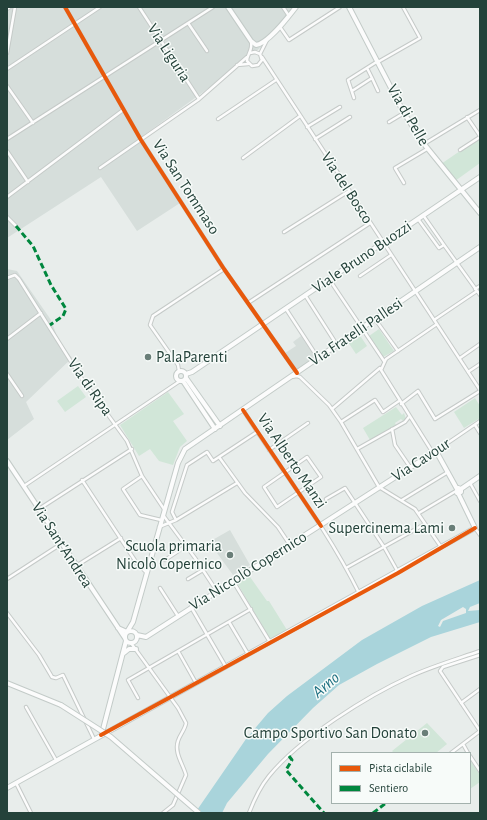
<!DOCTYPE html>
<meta charset="utf-8">
<style>
body{margin:0}
#map{position:relative;width:487px;height:820px;overflow:hidden;background:#e8edeb;font-family:"Alegreya Sans",sans-serif}
canvas{display:block}
.frame{position:absolute;inset:0;border:8px solid #24423a;pointer-events:none}
.legend{position:absolute;left:331px;top:752px;width:140px;height:52px;box-sizing:border-box;background:#f7fbf9;border:1px solid #a3b1ad;margin:0;padding:5px 7px;list-style:none;font-size:12px;color:#24423a}
.legend li{display:flex;align-items:center;gap:8px;height:20px}
.legend b{width:20px;border:1px solid #a3b1ad}
</style>
<div id="map">
<canvas width="487" height="820"></canvas>
<div class="frame"></div>
<ul class="legend">
<li><b style="height:5px;background:#e8590c"></b>Pista ciclabile</li>
<li><b style="height:5px;background:#00873e"></b>Sentiero</li>
</ul>
</div>
<script>
const ctx = document.querySelector('canvas').getContext('2d');
ctx.lineJoin = 'round';
function fill(path, color) { ctx.fillStyle = color; ctx.fill(path, 'evenodd'); }
function stroke(path, color, width, dash) { ctx.strokeStyle = color; ctx.lineWidth = width; ctx.lineCap = dash ? 'butt' : 'round'; ctx.setLineDash(dash || []); ctx.stroke(path); }
function drawText(font, color, halo, rows, align = 'center') {
  ctx.font = font + ' "Alegreya Sans",sans-serif'; ctx.lineWidth = 3; ctx.setLineDash([]); ctx.textBaseline = 'middle'; ctx.strokeStyle = halo; ctx.fillStyle = color; for (const [text, x, y, turn = 0] of rows) {
    ctx.save(); ctx.translate(x, y); ctx.rotate((+turn || 0) * Math.PI / 180); ctx.textAlign = isNaN(turn) ? turn : align; if (halo) ctx.strokeText(text, 0, 0); ctx.fillText(text, 0, 0); ctx.restore();
  }
}
const built = new Path2D(`
 M7 7H299L269 41 210 87 140 138 180 203 137 231 101 177 7 238Z
 M7 269 17 271 51 320 58 339 72 358 26 402 34 419 7 440Z
 M301 336 316 358 297 371 285 353 296 346 293 342Z
 M230 530 250 565 233 575 209 542Z`);
const green = new Path2D(`
 M479 138 480 163 455 181 441 164Z
 M379 329 394 351 383 357 369 336Z
 M359 334 367 346 356 354 348 342Z
 M78 386 86 397 65 412 57 401Z
 M168 392 184 414 173 421 187 441 180 447 173 465 159 461 150 449 139 456 120 425Z
 M475 398 480 406V418L464 428 454 412Z
 M396 407 402 415 404 413 406 419 403 421 401 419 395 423 396 425 370 440 363 428Z
 M248 574 267 601H269L287 630 270 639 236 581Z
 M427 723 447 744 436 753H394L392 751Z
 M470 760 480 775V782L470 789Z`);
const water = new Path2D(`
 M480 580V603L470 607 468 611 480 610V622L431 637 377 664 339 685 313 708 268 754 227 803 222 813H195L246 739 268 713 287 696 362 640 422 606ZM463 607 466 609V613L443 621 440 627 438 626 441 620Z`);
const street = new Path2D(`
 M65 7 141 140 224 269 297 373
 M139 7 199 99
 M283 7 289 16
 M7 9 10 7
 M188 23 207 51
 M280 27 289 40 340 7
 M7 53 15 7
 M250 53 255 52 260 54 262 60 258 65 252 66 247 61C247 54 253 50 251 42
 M260 54 267 40
 M262 57 480 390
 M378 62 420 38 403 7
 M237 65 248 64
 M7 69 100 7
 M372 78 378 91
 M7 86 33 123
 M352 91 372 78 367 68
 M354 98 348 80 378 61
 M467 117 480 136
 M218 119 276 80
 M389 122 404 113
 M307 127 340 107
 M7 139 213 7
 M315 139 350 117
 M424 144 480 110
 M460 150 480 137
 M7 151 28 182
 M243 158 300 116
 M100 168 198 100 247 57
 M404 183 395 168 427 149
 M7 197 123 110
 M7 217 16 226
 M418 219 439 248 444 245 423 215
 M284 232 349 191
 M444 245 480 295
 M360 276 391 255
 M7 278 15 275 19 279 82 379 127 441 142 476 164 509
 M329 279 384 361
 M475 289 480 286
 M305 295 337 345
 M248 303 370 223
 M286 309 318 358
 M375 319 398 351
 M434 320 477 291
 M7 339 41 313
 M460 358 480 344
 M179 371 178 365 150 325 153 316 224 269
 M468 372 480 364
 M7 374 22 396
 M291 377 297 376 300 377 329 405 341 422 379 487 415 509 441 547
 M401 404 418 391 435 419 480 391
 M332 409 380 368
 M243 410C282 471 327 528 359 593
 M341 422 375 400 383 412 399 401
 M475 425 480 433
 M392 429 395 445 410 467
 M357 449 405 422 409 417
 M269 450 308 423
 M436 451 480 421
 M433 453 381 370 386 359 437 324
 M219 457 245 493 278 527 290 545
 M307 457 321 477 277 507 264 487Z
 M142 476 123 489 140 515 161 520
 M82 480 136 562 146 572
 M470 483 480 501
 M24 486 180 381
 M326 499 345 488 384 547 398 572
 M402 500 448 472
 M39 509 132 449
 M419 513 456 491
 M163 515 195 558 216 590
 M176 520 172 512 187 465 207 452 213 461 257 432
 M159 527 176 520 237 483
 M475 528 480 535
 M165 560 186 546
 M76 566 121 538
 M346 568 425 524
 M7 579 61 544
 M188 579 203 570
 M233 581 270 642
 M160 588 178 616
 M191 607 226 667
 M7 613 39 655 52 677 56 678 63 675 94 739
 M229 622 248 654
 M131 643 178 708 186 723C185 730 180 734 178 741 174 753 183 764 186 775L173 805 163 813
 M178 651 196 683
 M480 655 443 667 440 671 480 731
 M138 698 128 680 251 609
 M461 703 480 689
 M26 707 56 760
 M463 744 468 753
 M451 753 480 731
 M470 756 480 771
 M16 783 31 813
 M249 813C254 800 260 787 269 776 300 738 367 696 411 676 433 666 457 659 480 651`);
const secondary = new Path2D(`
 M228 7 251 41 256 45C269 43 288 17 296 7
 M349 7 404 113 424 144 480 213
 M176 376a5 5 0 1 1 10 0a5 5 0 1 1-10 0Z
 M186 374 192 372 480 177
 M186 378 220 426
 M183 381 215 429
 M7 461 125 638
 M461 489V492L457 493 458 488 461 489 480 476
 M118 628 127 632 133 622 178 463 185 449 480 247
 M125 637a6 6 0 1 1 12 0a6 6 0 1 1-12 0Z
 M137 635 146 637 436 451 457 489
 M124 653 129 649H136
 M7 683 61 705
 M102 733 126 641
 M7 788 475 528 458 493`);
const secondaryBridge = new Path2D(`
 M61 705 111 737 199 813`);
const quiet = new Path2D(`
 M16 226 33 246 51 285 66 309 63 316 50 325
 M289 756 292 760 286 770 324 813
 M373 813 386 803`);
const cycleway = new Path2D(`
 M65 7 141 140 224 269 297 373
 M243 410 321 526
 M101 735 398 573 475 528`);
const markers = [
 [148,357,4,"#697e78"],
 [452,528,4,"#697e78"],
 [230,555,4,"#697e78"],
 [425,733,4,"#697e78"]
];
const streetNames = [
 ["Via Liguria",169,53,57],
 ["Via di Pelle",408,115,60],
 ["Via San Tommaso",186,187,57],
 ["Via del Bosco",347,188,57],
 ["Viale Bruno Buozzi",362,257,-34],
 ["Via Fratelli Pallesi",356,332,-34],
 ["Via di Ripa",90,387,55],
 ["Via Cavour",421,460,-33],
 ["Via Alberto Manzi",292,461,56],
 ["Via Sant'Andrea",62,545,57],
 ["Via Niccolò Copernico",248,571,-32]
];
const poiNames = [
 ["PalaParenti",156,357,"left"],
 ["Supercinema Lami",444,528],
 ["Scuola primaria",222,546],
 ["Nicolò Copernico",222,564],
 ["Campo Sportivo San Donato",417,733]
];
const waterNames = [
 ["Arno",326,685,-41]
];
fill(built, '#d6dedb');
fill(green, '#d1e6d8');
fill(water, '#a9d4db');
stroke(street, '#c5cac8', 4.5);
stroke(secondary, '#c3cbc8', 6);
stroke(street, '#fcfcfc', 2.5);
stroke(secondary, '#fcfcfc', 4);
stroke(secondaryBridge, '#c3cbc8', 6, []);
stroke(secondaryBridge, '#fcfcfc', 4);
stroke(quiet, '#00873e', 3, [6, 3]);
stroke(cycleway, '#e8590c', 4);
for (const [x, y, r, color] of markers) { const dot = new Path2D(); dot.arc(x, y, r, 0, 2 * Math.PI); ctx.fillStyle = color; ctx.fill(dot); stroke(dot, '#f7fbf9', 1.5); }
drawText('16px', '#24423a', '#f7fbf9', streetNames);
drawText('16px', '#24423a', '#f7fbf9', poiNames, 'right');
drawText('italic 17px', '#1c6f80', '#f7fbf9', waterNames);
</script>
